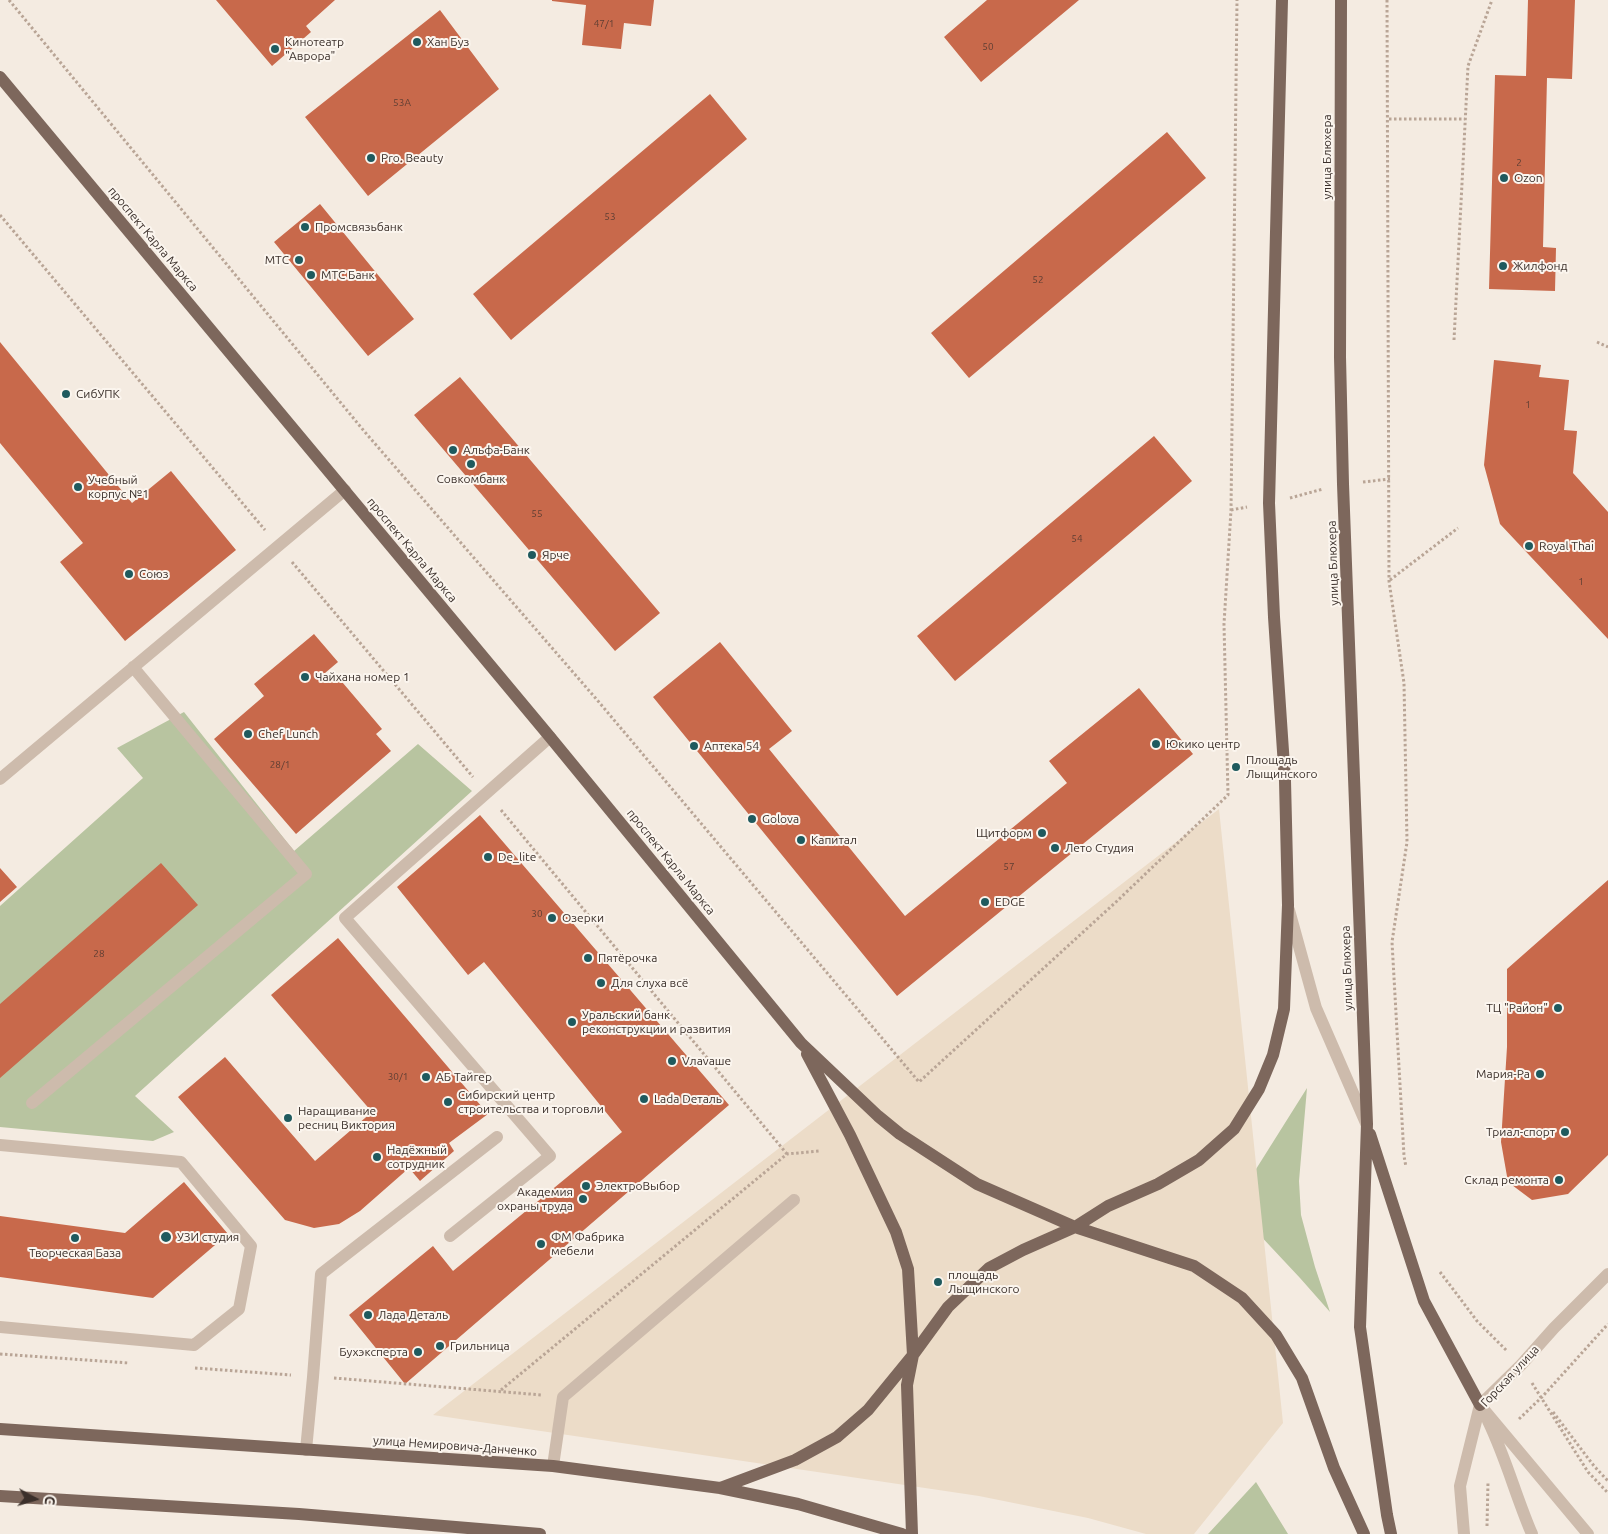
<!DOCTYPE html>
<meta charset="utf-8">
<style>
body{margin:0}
#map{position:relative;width:1608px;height:1534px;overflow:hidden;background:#f4ebe1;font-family:Ubuntu,sans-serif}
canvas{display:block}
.north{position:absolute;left:10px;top:1474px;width:50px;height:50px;-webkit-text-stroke:4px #fbf5ee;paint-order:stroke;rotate:96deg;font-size:14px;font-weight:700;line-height:20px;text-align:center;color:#3b302b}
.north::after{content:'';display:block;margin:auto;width:18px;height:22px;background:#3b302b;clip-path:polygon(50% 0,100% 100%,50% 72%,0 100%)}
</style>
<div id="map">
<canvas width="1608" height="1534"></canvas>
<div class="north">С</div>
</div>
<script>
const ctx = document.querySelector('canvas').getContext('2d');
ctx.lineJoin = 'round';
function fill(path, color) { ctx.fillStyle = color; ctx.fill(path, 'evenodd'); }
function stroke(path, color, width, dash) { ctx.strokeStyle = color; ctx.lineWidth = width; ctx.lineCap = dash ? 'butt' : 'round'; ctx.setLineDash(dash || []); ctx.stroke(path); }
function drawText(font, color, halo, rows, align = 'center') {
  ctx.font = font + ' Ubuntu,sans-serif'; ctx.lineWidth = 4; ctx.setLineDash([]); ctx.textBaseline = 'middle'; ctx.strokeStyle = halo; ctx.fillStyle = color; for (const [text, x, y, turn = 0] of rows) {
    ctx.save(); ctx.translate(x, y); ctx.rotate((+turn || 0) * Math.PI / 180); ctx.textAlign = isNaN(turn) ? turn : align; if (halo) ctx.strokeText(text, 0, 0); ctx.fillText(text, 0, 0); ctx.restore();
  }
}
const green = new Path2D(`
 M184 712 294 851 418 744 472 791 135 1096 174 1132 153 1141 0 1127V906L143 778 117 748Z
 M1307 1088 1299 1181 1301 1215 1315 1267 1330 1312 1300 1278 1256 1231 1246 1185Z
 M1256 1482 1288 1534H1208Z`);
const plaza = new Path2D(`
 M1219 809 1283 1423 1194 1534H1146L1088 1518 979 1496 433 1415Z`);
const building = new Path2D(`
 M216 0H335L306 26 311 32 272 66Z
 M552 0H654L651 26 624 23 621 49 582 45 586 5 552 1Z
 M987 0H1079L981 82 944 37Z
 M1528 0H1575L1572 79 1547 78 1543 247 1556 248 1555 291 1489 289 1495 75 1526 76Z
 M440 10 499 89 368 196 305 117Z
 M710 94 747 139 511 340 473 294Z
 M1167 132 1206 178 969 378 931 333Z
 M320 204 414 319 368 356 274 242Z
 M0 342 132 503 171 471 236 550 125 641 60 562 83 543 0 443Z
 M1494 360 1541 365 1539 377 1569 380 1564 430 1577 431 1573 473 1608 512V639L1500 524 1484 465Z
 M460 377 660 613 615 651 414 415Z
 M1154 436 1192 481 955 681 917 636Z
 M314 634 338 662 325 673 332 681 337 676 382 729 376 734 391 751 296 834 214 739 264 696 254 684Z
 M720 642 792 731 769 749 905 916 1067 783 1049 761 1139 688 1193 754 897 996 653 697Z
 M480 815 729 1105 405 1384 349 1315 433 1246 453 1271 622 1132 484 962 468 975 397 887Z
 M161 863 198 905 0 1078V1004Z
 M0 868 17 887 0 902Z
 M1608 880V1155L1568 1194 1532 1200 1508 1182 1501 1142 1507 1047V969Z
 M338 938 488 1114 449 1143 454 1151 420 1181 409 1168 360 1211 339 1224 314 1228 285 1220 178 1097 225 1057 315 1161 372 1112 271 995Z
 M184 1182 228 1234 153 1298 0 1277V1216L125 1233Z`);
const path = new Path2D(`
 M9 0 364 431 598 701 919 1082 1116 902 1228 795 1224 624 1231 510 1237 0
 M1387 0 1389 581 1404 683 1407 842 1392 942 1404 1156 1406 1167
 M1389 119H1465
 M0 215 265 530
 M1454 340 1468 66 1492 0
 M1597 342 1608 347
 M1363 482 1390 479
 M1290 498 1323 489
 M1231 510 1247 507
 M292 562 473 777
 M1390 580 1458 528
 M501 810 787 1154
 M1440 1272 1477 1321 1507 1351
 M0 1354 129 1363
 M195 1368 291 1375
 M334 1378 542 1395
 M1532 1383 1588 1472 1608 1493
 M501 1390 787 1154 819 1151
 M1553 1412 1594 1466 1608 1481
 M1519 1419 1542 1397 1608 1324
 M1487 1526 1488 1482`);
const minor = new Path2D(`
 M0 779 345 490
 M1289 910 1316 1008 1366 1123
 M32 1103 306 874 133 667
 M0 1145 181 1162 251 1246 239 1309 194 1345 0 1327
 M450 1236 550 1156 345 918 550 737
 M1480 1405 1588 1534
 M1488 1421C1506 1458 1516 1497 1532 1534
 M306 1450 313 1377 321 1274 497 1137
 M553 1466 563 1397 794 1200
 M1464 1534 1460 1486 1480 1405 1521 1365 1554 1328 1608 1274`);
const major = new Path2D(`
 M1341 0 1340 357 1343 484 1367 1124 1360 1327 1387 1515 1391 1534
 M0 77 550 737 801 1043 878 1116 900 1134 977 1184 1075 1227 1194 1266 1242 1298 1276 1335 1302 1378 1334 1468 1364 1534
 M807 1054 850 1135 896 1232 908 1269 913 1355 907 1385 912 1534
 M1370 1134 1424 1301 1480 1405
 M0 1429 553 1466 720 1488 798 1504 902 1534
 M720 1488 795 1460 837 1437 868 1410 913 1355 948 1307 989 1268 1023 1250 1075 1227 1108 1206 1158 1184 1199 1160 1234 1129 1259 1089 1273 1055 1284 1009 1288 905 1285 781 1274 617 1269 503 1282 0
 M0 1496 299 1514 540 1534`);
const markers = [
 [417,42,5,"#1f5a5e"],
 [275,49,5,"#1f5a5e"],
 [371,158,5,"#1f5a5e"],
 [1504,178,5,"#1f5a5e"],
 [305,227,5,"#1f5a5e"],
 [299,260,5,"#1f5a5e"],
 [1503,266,5,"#1f5a5e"],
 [311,275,5,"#1f5a5e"],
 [66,394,5,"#1f5a5e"],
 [453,450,5,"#1f5a5e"],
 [471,464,5,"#1f5a5e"],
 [78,487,5,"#1f5a5e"],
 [1529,546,5,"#1f5a5e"],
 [532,555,5,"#1f5a5e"],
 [129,574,5,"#1f5a5e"],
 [305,677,5,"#1f5a5e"],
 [248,734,5,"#1f5a5e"],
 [1156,744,5,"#1f5a5e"],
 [694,746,5,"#1f5a5e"],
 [1236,767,5,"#1f5a5e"],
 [752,819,5,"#1f5a5e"],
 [1042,833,5,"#1f5a5e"],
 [801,840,5,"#1f5a5e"],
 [1055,848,5,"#1f5a5e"],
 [488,857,5,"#1f5a5e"],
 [985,902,5,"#1f5a5e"],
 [552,918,5,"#1f5a5e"],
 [588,958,5,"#1f5a5e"],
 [601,983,5,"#1f5a5e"],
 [1558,1008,5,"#1f5a5e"],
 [572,1022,5,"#1f5a5e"],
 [672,1061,5,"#1f5a5e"],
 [1540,1074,5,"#1f5a5e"],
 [426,1077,5,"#1f5a5e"],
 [644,1099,5,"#1f5a5e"],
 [448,1102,5,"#1f5a5e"],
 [288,1118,5,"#1f5a5e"],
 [1565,1132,5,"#1f5a5e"],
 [377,1157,5,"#1f5a5e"],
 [1559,1180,5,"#1f5a5e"],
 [586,1186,5,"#1f5a5e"],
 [583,1199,5,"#1f5a5e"],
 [166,1237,6,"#1f5a5e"],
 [75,1238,5,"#1f5a5e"],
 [541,1244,5,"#1f5a5e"],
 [938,1282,5,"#1f5a5e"],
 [368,1315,5,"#1f5a5e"],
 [440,1346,5,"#1f5a5e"],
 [418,1352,5,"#1f5a5e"]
];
const numberNames = [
 ["47/1",604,24],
 ["50",988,47],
 ["53А",402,103],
 ["2",1519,163],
 ["53",610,217],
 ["52",1038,280],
 ["1",1528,405],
 ["55",537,514],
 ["54",1077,539],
 ["1",1581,582],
 ["28/1",280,765],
 ["57",1009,867],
 ["30",537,914],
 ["28",99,954],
 ["30/1",398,1077]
];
const poiNames = [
 ["Кинотеатр",285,42],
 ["\"Аврора\"",285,56],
 ["Хан Буз",427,42],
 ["Pro. Beauty",381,158],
 ["Ozon",1514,178],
 ["Промсвязьбанк",315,227],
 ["МТС",289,260,"right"],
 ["Жилфонд",1513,266],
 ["МТС Банк",321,275],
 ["СибУПК",76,394],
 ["Альфа-Банк",463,450],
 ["Совкомбанк",471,479,"center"],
 ["Учебный",88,480],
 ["корпус №1",88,494],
 ["Royal Thai",1539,546],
 ["Ярче",542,555],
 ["Союз",139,574],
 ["Чайхана номер 1",315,677],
 ["Chef Lunch",258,734],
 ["Юкико центр",1166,744],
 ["Аптека 54",704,746],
 ["Площадь",1246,760],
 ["Лыщинского",1246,774],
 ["Golova",762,819],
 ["Щитформ",1032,833,"right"],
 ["Капитал",811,840],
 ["Лето Студия",1065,848],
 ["De_lite",498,857],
 ["EDGE",995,902],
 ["Озерки",562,918],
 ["Пятёрочка",598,958],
 ["Для слуха всё",611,983],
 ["ТЦ \"Район\"",1548,1008,"right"],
 ["Уральский банк",582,1015],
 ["реконструкции и развития",582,1029],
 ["Vлаvаше",682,1061],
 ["Мария-Ра",1530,1074,"right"],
 ["АБ Тайгер",436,1077],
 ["Сибирский центр",458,1095],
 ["строительства и торговли",458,1109],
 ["Lada Dеталь",654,1099],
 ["Наращивание",298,1111],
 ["ресниц Виктория",298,1125],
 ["Триал-спорт",1555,1132,"right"],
 ["Надёжный",387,1150],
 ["сотрудник",387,1164],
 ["Склад ремонта",1549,1180,"right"],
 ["ЭлектроВыбор",596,1186],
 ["Академия",573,1192,"right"],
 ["охраны труда",573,1206,"right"],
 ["УЗИ студия",177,1237],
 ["ФМ Фабрика",551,1237],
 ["мебели",551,1251],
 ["Творческая База",75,1253,"center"],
 ["площадь",948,1275],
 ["Лыщинского",948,1289],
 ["Лада Деталь",378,1315],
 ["Грильница",450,1346],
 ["Бухэксперта",408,1352,"right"]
];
const streetNames = [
 ["улица Блюхера",1327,157,-90],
 ["проспект Карла Маркса",153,239,50],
 ["проспект Карла Маркса",412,550,50],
 ["улица Блюхера",1333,563,-92],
 ["проспект Карла Маркса",671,862,51],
 ["улица Блюхера",1347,968,-92],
 ["Горская улица",1510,1376,-47],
 ["улица Немировича-Данченко",455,1446,4]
];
fill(green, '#b8c4a0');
fill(plaza, '#ecdcc8');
fill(building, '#c8694b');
stroke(path, '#b9a596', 3, [2.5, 2.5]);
stroke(minor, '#cdbbac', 12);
stroke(major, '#7d675c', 12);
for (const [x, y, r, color] of markers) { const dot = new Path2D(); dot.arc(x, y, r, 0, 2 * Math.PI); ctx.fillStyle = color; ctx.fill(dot); stroke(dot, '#fbf5ee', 2); }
drawText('10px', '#5e3e33', null, numberNames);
drawText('12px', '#3b302b', '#fbf5ee', poiNames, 'left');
drawText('12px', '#3b302b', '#fbf5ee', streetNames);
</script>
